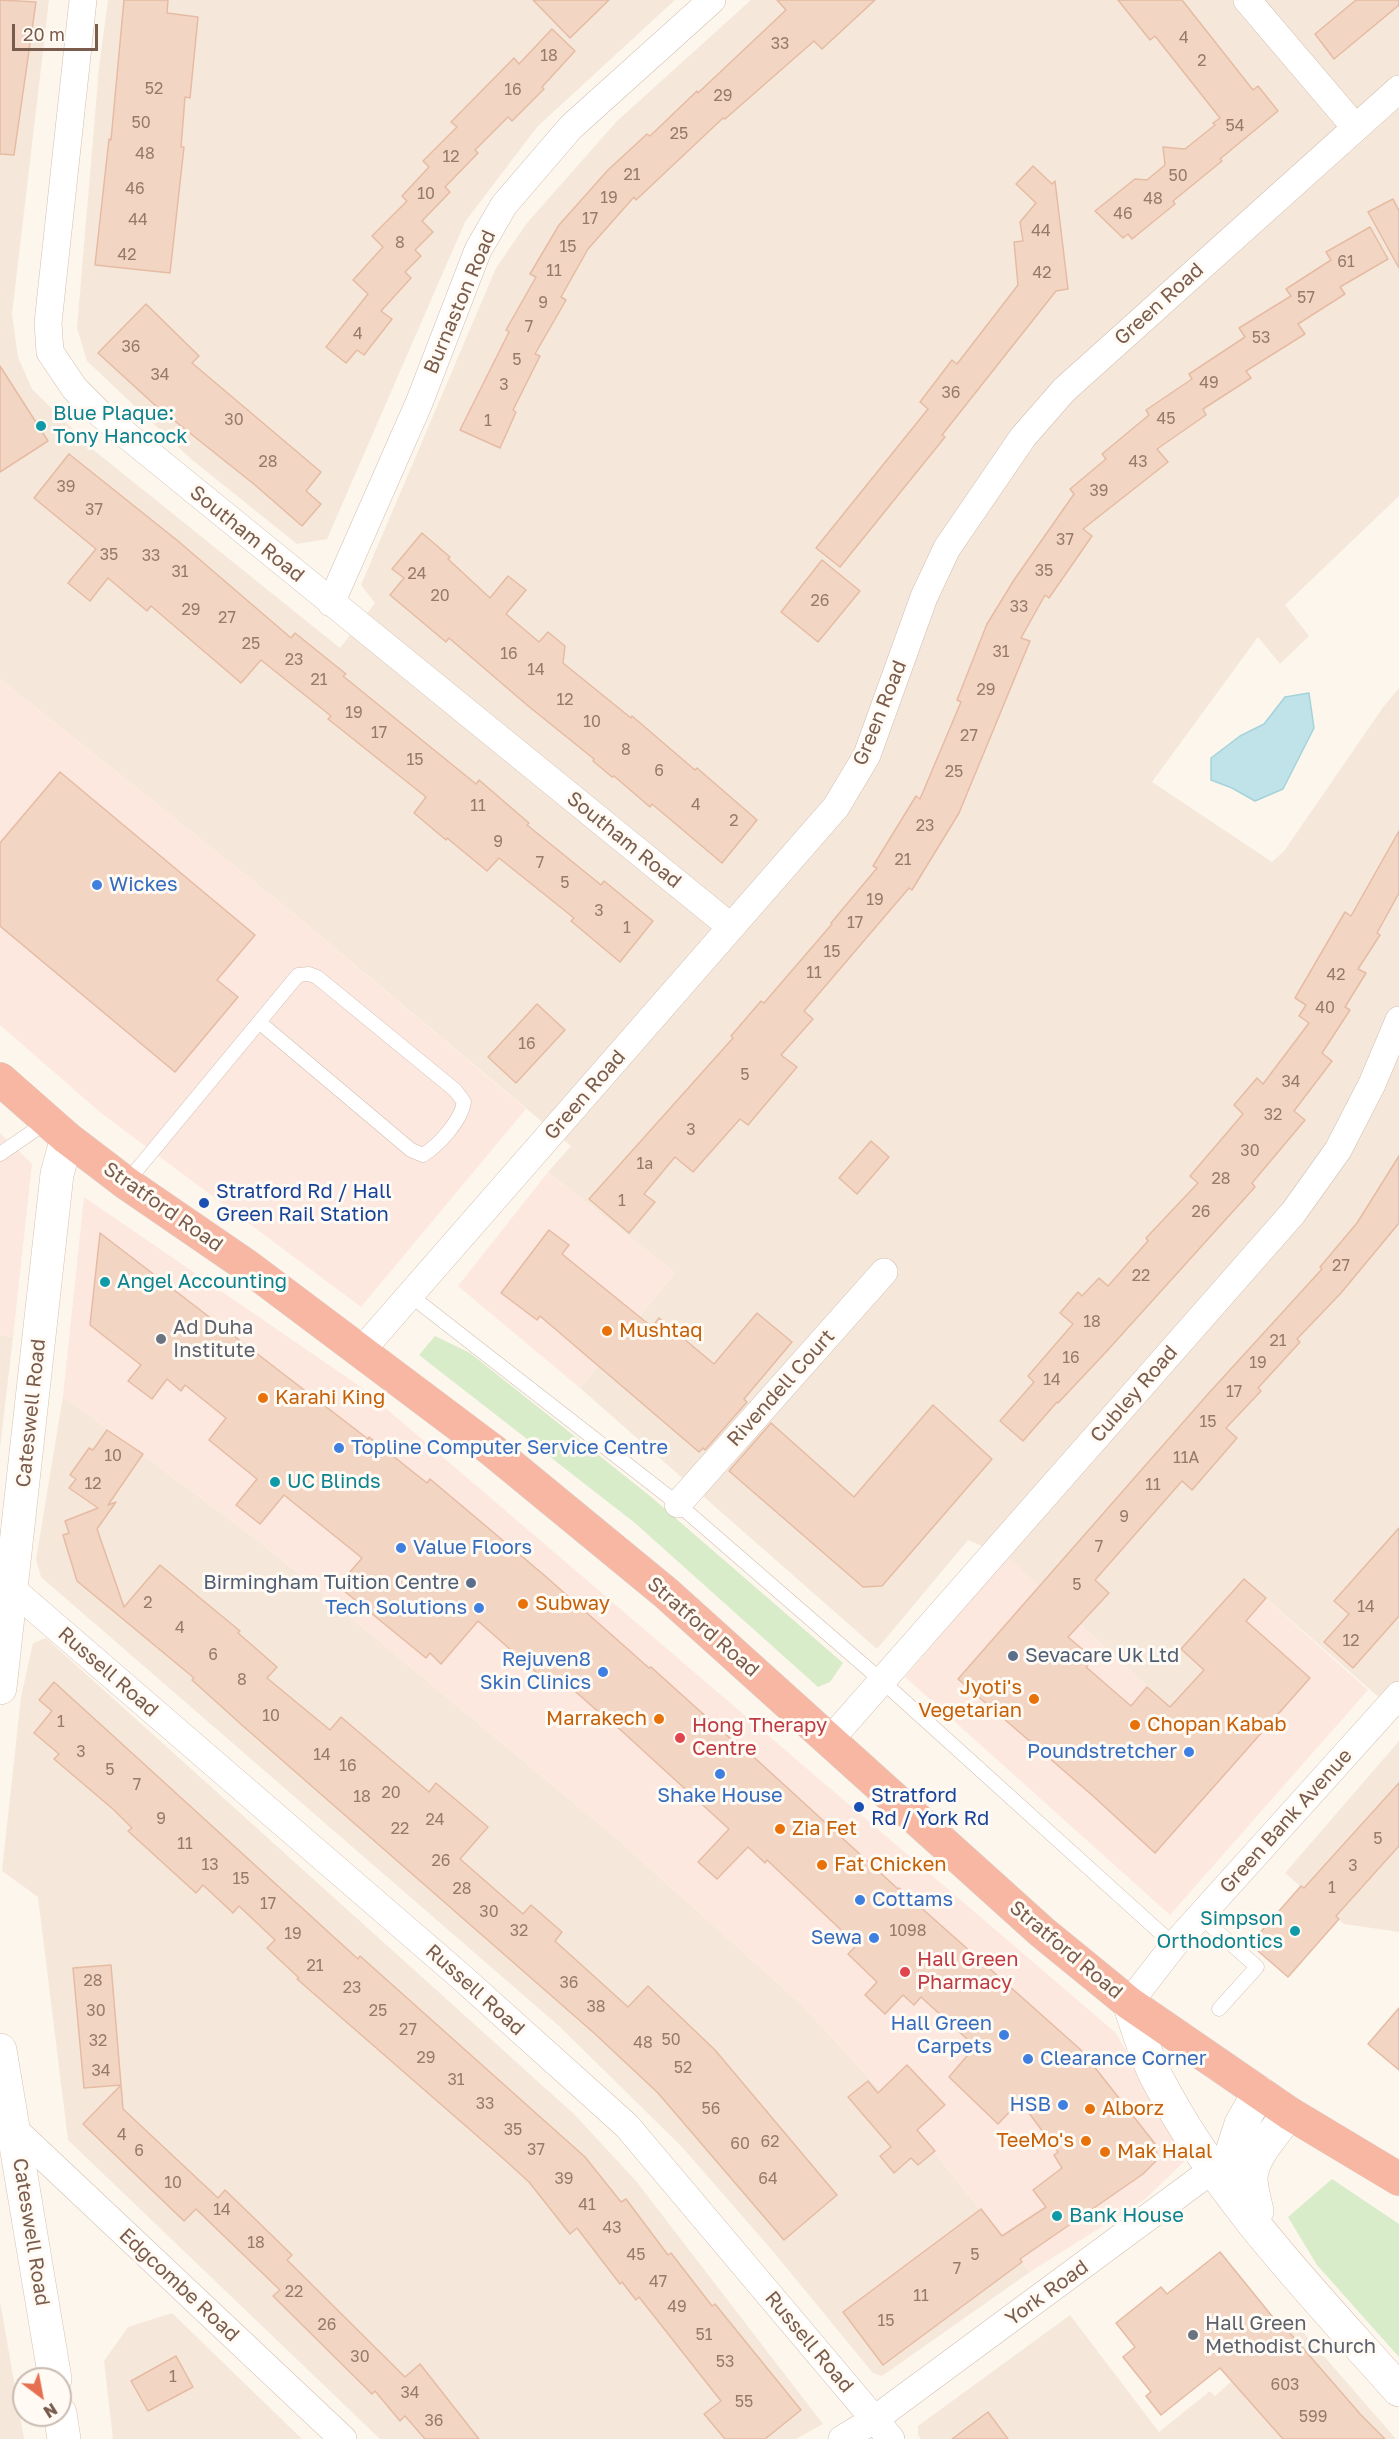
<!DOCTYPE html>
<style>
body{margin:0}
#map{position:relative;width:1399px;height:2439px;overflow:hidden;background:#fdf6ec;font-family:"Golos Text",sans-serif}
canvas{display:block}
.north{position:absolute;left:12px;top:2367px;width:60px;height:60px;box-sizing:border-box;background:#fffaf3;border:2px solid #cabbb1;border-radius:50%;rotate:148deg;font-size:16px;font-weight:700;line-height:24px;text-align:center;color:#7a5c4d}
.north::after{content:'';display:block;margin:auto;width:21px;height:27px;background:#e76f51;clip-path:polygon(50% 0,100% 100%,50% 72%,0 100%)}
.scale{position:absolute;left:12px;top:24px;width:86px;height:27px;box-sizing:border-box;border:3px solid #7a5c4d;border-top:0;padding-left:8px;font-size:18px;line-height:21px;white-space:nowrap;color:#7a5c4d;-webkit-text-stroke:4px #fffaf3;paint-order:stroke}
</style>
<div id="map">
<canvas width="1399" height="2439"></canvas>
<div class="north">N</div>
<div class="scale">20 m</div>
</div>
<script>
const ctx = document.querySelector('canvas').getContext('2d');
ctx.lineJoin = 'round';
function fill(path, color) { ctx.fillStyle = color; ctx.fill(path, 'evenodd'); }
function stroke(path, color, width, dash) { ctx.strokeStyle = color; ctx.lineWidth = width; ctx.lineCap = dash ? 'butt' : 'round'; ctx.setLineDash(dash || []); ctx.stroke(path); }
function drawText(font, color, halo, rows, align = 'center') {
  ctx.font = font + ' "Golos Text",sans-serif'; ctx.lineWidth = 6; ctx.setLineDash([]); ctx.textBaseline = 'middle'; ctx.strokeStyle = halo; ctx.fillStyle = color; for (const [text, x, y, turn = 0] of rows) {
    ctx.save(); ctx.translate(x, y); ctx.rotate((+turn || 0) * Math.PI / 180); ctx.textAlign = isNaN(turn) ? turn : align; if (halo) ctx.strokeText(text, 0, 0); ctx.fillText(text, 0, 0); ctx.restore();
  }
}
const residential = new Path2D(`
 M0 0H49L12 314 18 357 32 389 96 452 340 648 375 603 361 585 496 268 527 223 617 121 751 0H1399V496L1285 605 1309 636 1280 664 1258 637 1152 782 1272 862 1284 851 1384 706 1399 688V1715L1244 1579 1204 1670 1170 1707 1007 1557 968 1540 877 1649 580 1388 675 1273 548 1172 571 1146 287 908 0 679Z
 M108 0H675L537 127 465 222 327 539 297 544 191 459 87 361 77 328 99 68Z
 M0 1335 13 1337 0 1448Z
 M63 1396 260 1542 615 1837 802 2005 914 2127 1030 2272 882 2376 873 2373 771 2249 682 2147 559 2026 41 1577 36 1560Z
 M46 1638 575 2115 636 2181 823 2424 796 2439H380L68 2140 38 1897 2 1871 21 1697 33 1643Z
 M1399 1741V1932L1344 1924 1285 1873Z
 M0 2301 24 2439H0Z
 M172 2313 302 2439H113L104 2361 128 2327Z
 M1070 2315 1159 2432 1210 2391 1215 2396 1296 2324 1396 2439H921L918 2435V2426Z`);
const commercial = new Path2D(`
 M0 679 287 908 526 1109 361 1307 101 1113 0 1025Z
 M0 1133 32 1164 13 1337 0 1335Z
 M548 1172 675 1273 580 1388 458 1286Z
 M84 1197 361 1387 1116 2033 1186 2160 1144 2200 1030 2272 914 2127 802 2005 615 1837 260 1542 63 1396Z
 M1007 1557 1170 1707 1204 1670 1181 1649 1244 1579 1368 1690 1170 1915 905 1677Z`);
const green = new Path2D(`
 M435 1336 470 1353 650 1496 843 1663 830 1682 818 1687 635 1523 419 1355Z
 M1332 2179 1399 2224V2357L1317 2265 1288 2217Z`);
const water = new Path2D(`
 M1309 693 1314 728 1283 789 1255 801 1232 788 1211 780V758L1240 736 1264 724 1285 697Z`);
const building = new Path2D(`
 M0 0 36 2 14 155 0 154Z
 M124 0H168L167 13 198 17 190 98 185 97 181 147H184L170 273 95 265 109 139 111 140Z
 M533 0H609L570 38Z
 M777 0H875L822 49 814 41 725 119 723 118 636 200 634 197 588 249 561 297 566 300 535 354 540 356 513 410 516 412 500 448 460 430 509 332 506 330 536 277 530 274 559 225 608 170 647 134 650 136 697 91 698 93 786 10Z
 M1118 0H1182L1253 90 1258 86 1278 111 1220 159 1222 161 1173 201 1175 204 1132 239 1128 234 1123 238 1095 211 1135 179 1147 180 1165 165 1163 147 1185 149 1215 125 1213 123 1220 118 1155 36 1150 40Z
 M1356 0H1399V5L1334 59 1315 34Z
 M552 29 575 51 542 87 544 89 512 121 508 117 475 150 478 153 445 187 450 192 422 221 433 232 415 250 421 256 405 272 411 278 381 311 392 319 364 355 357 350 346 363 326 347 368 294 353 280 383 247 372 236 407 201 402 196 429 167 423 161 457 127 451 122 514 58 519 64Z
 M1033 166 1052 184 1055 181 1068 289 1056 291 942 435 945 437 840 567 816 548 928 409 920 402 952 360 957 364 1018 285 1014 242 1023 241 1020 222 1036 203 1016 184Z
 M1393 199 1399 211V268L1368 212Z
 M1370 227 1388 259 1340 287 1345 294 1298 324 1305 334 1246 371 1251 378 1203 409 1206 415 1157 449 1168 462 1083 529 1092 536 1049 598 1045 595 1021 638 1030 641 959 813 912 890 909 888 804 1011 813 1019 781 1055 797 1067 748 1125 740 1119 693 1172 675 1157 644 1194 655 1202 629 1233 589 1199 733 1038 731 1036 761 1001 764 1003 832 924 831 923 877 868 873 866 916 796 920 799 961 702 957 700 987 624 1014 580 1074 494 1070 489 1106 459 1102 454 1149 415 1146 410 1192 379 1189 374 1245 337 1239 328 1291 296 1286 289 1331 260 1326 252Z
 M146 304 199 356 192 363 321 472 306 491 321 504 302 526 255 485 156 406 98 353Z
 M0 366 48 441 0 472Z
 M69 454 178 541 291 638 295 633 346 674 343 676 476 784 479 780 529 823 527 825 601 885 604 881 653 921 620 962 571 921 574 918 499 858 487 871 447 838 446 840 414 813 426 797 328 719 331 716 261 660 241 683 151 606 147 611 108 578 90 601 68 583 96 549 34 498Z
 M422 533 450 557 448 559 490 598 508 576 526 590 506 614 539 642 548 632 565 646 563 663 631 718 632 716 695 770 697 768 757 820 722 863 652 804 650 807 614 776 612 777 593 761 594 759 527 705 449 638 446 642 390 595 404 578 392 569Z
 M822 560 860 591 818 642 781 612Z
 M60 772 255 935 217 980 238 997 175 1072 0 926V843Z
 M1399 831V893L1377 933 1380 935 1358 969 1366 973 1345 1007 1350 1010 1322 1053 1332 1061 1294 1111 1305 1120 1252 1183 1255 1187 1106 1352 1058 1403 1057 1402 1023 1441 1000 1421 1034 1382 1028 1376 1073 1324 1060 1313 1078 1292 1082 1296 1099 1278 1108 1286 1148 1241 1146 1238 1198 1183 1190 1176 1243 1114 1234 1105 1257 1078 1263 1084 1309 1023 1299 1016 1306 1005 1295 998 1345 912 1351 916Z
 M537 1004 565 1030 516 1083 488 1057Z
 M871 1141 889 1157 857 1194 839 1178Z
 M1399 1156V1223L1341 1293 1297 1339 1300 1342 1258 1388 1261 1391 1226 1428 1237 1438 1192 1490 1182 1481 1095 1580 1109 1593 1068 1637 1094 1659 1086 1667 1131 1706 1147 1687 1170 1707 1204 1670 1181 1649 1244 1579 1266 1598 1246 1621 1310 1678 1155 1853 1093 1796 958 1679 1208 1394 1322 1269 1320 1267 1357 1223Z
 M549 1230 569 1245 562 1254 652 1327 659 1318 714 1364 757 1313 792 1342 744 1399 747 1402 705 1450 703 1448 699 1452 540 1316 537 1320 501 1293Z
 M100 1233 368 1439 369 1437 427 1483 430 1479 544 1575 649 1668 651 1667 732 1740 734 1739 898 1889 899 1888 1081 2050 1156 2145 1157 2160 1143 2174 1020 2259 1022 2262 883 2365 843 2312 981 2209 1002 2236 1046 2207 1033 2190 1062 2168 1054 2155 1058 2152 1020 2101 998 2124 949 2077 967 2056 958 2049 967 2039 921 1997 914 2005 903 1995 885 2014 865 1995 877 1982 848 1954 857 1945 767 1860 765 1863 748 1847 717 1879 698 1862 729 1829 602 1713 601 1714 561 1679 554 1688 478 1621 441 1664 430 1653 426 1658 338 1586 362 1558 284 1495 260 1524 236 1505 257 1479 209 1440 226 1418 185 1385 181 1391 167 1379 152 1399 128 1381 141 1365 90 1325Z
 M933 1405 992 1459 882 1586 863 1587 729 1471 771 1423 854 1497Z
 M107 1430 143 1454 108 1505 116 1502 97 1529 124 1607 160 1565 240 1631 238 1633 277 1667 267 1678 330 1730 341 1717 429 1792 436 1783 488 1827 460 1859 523 1914 531 1905 562 1932 555 1941 628 2007 648 1986 715 2050 837 2195 784 2240 658 2093 594 2033 243 1726 192 1680 194 1678 77 1581 63 1535 69 1533 65 1521 98 1508 69 1488 76 1479 70 1475 89 1448 93 1450Z
 M1399 1528V1616L1353 1668 1324 1642 1349 1614 1334 1601Z
 M54 1682 358 1959 360 1956 585 2157 621 2202 626 2199 668 2255 671 2253 712 2306 715 2304 801 2410 765 2439H725L704 2414 721 2401 639 2297 636 2300 622 2282 620 2284 577 2228 570 2234 529 2182 506 2161 297 1979 299 1978 267 1948 275 1940 239 1906 233 1913 203 1885 196 1893 128 1831 132 1828 114 1810 54 1759 59 1754 34 1733 52 1711 39 1700Z
 M1399 1783V1846L1336 1916 1339 1919 1288 1977 1250 1944 1301 1886 1304 1888Z
 M111 1965 121 2085 84 2088 73 1968Z
 M1399 2008V2070L1368 2044Z
 M907 2065 945 2105 917 2130 935 2151 918 2165 911 2158 894 2173 880 2156 891 2147 848 2097 868 2081 878 2093Z
 M121 2085 123 2109 218 2198 225 2190 254 2218 292 2255 287 2260 405 2377 420 2364 479 2439H425L405 2416 400 2421 375 2391 372 2394 273 2296 280 2290 196 2209 184 2221 83 2124Z
 M1220 2252 1280 2326 1282 2324 1361 2415 1385 2439H1283L1220 2368 1161 2415 1146 2396 1151 2392 1123 2357 1135 2347 1116 2323 1161 2287 1167 2294Z
 M176 2356 193 2387 148 2411 131 2381Z
 M988 2412 1008 2439H952Z`);
const lane = new Path2D(`
 M0 1154 48 1121
 M126 1183 298 975 309 974 317 977 455 1090 464 1102C461 1121 439 1145 423 1155L411 1150 259 1022
 M411 1296 678 1504 882 1681 1174 1945
 M1200 1916 1257 1967 1219 2009`);
const street = new Path2D(`
 M83 0 48 323 50 352 75 389 98 412 731 927
 M1247 0 1355 127
 M331 603 419 403 478 250 504 205 571 127 712 0
 M362 1350 836 807 867 755 924 597 947 548 1023 437 1064 390 1399 89
 M678 1504 884 1272
 M12 1589 459 1975 627 2126 891 2439
 M830 1740 1293 1213 1338 1150 1372 1084 1399 1020
 M1129 2003 1174 1945 1399 1695
 M15 2130 343 2439
 M842 2439 875 2419 1212 2170 1231 2161`);
const secondary = new Path2D(`
 M0 1688 57 1174 67 1138
 M1129 2003C1138 2029 1145 2056 1158 2080 1219 2197 1312 2292 1399 2390
 M0 2050 55 2379
 M1243 2198 1229 2161 1241 2124 1259 2092
 M1257 2211C1255 2201 1251 2189 1251 2178 1252 2155 1276 2132 1289 2113
 M60 2413 64 2439`);
const highway = new Path2D(`
 M0 1079 67 1138 126 1183 247 1266 492 1450 666 1593 1042 1932 1129 2003 1289 2113 1399 2179`);
const markers = [
 [41,426,6,"#0f9aa8"],
 [97,885,6,"#3f7fe0"],
 [204,1203,6,"#1a4fb4"],
 [105,1282,6,"#0f9aa8"],
 [607,1331,6,"#e8710a"],
 [161,1339,6,"#6b7280"],
 [263,1398,6,"#e8710a"],
 [339,1448,6,"#3f7fe0"],
 [275,1482,6,"#0f9aa8"],
 [401,1548,6,"#3f7fe0"],
 [471,1583,6,"#5c6f8a"],
 [523,1604,6,"#e8710a"],
 [479,1608,6,"#3f7fe0"],
 [1013,1656,6,"#5c6f8a"],
 [603,1672,6,"#3f7fe0"],
 [1034,1699,6,"#e8710a"],
 [659,1719,6,"#e8710a"],
 [1135,1725,6,"#e8710a"],
 [680,1738,6,"#e0444e"],
 [1189,1752,6,"#3f7fe0"],
 [720,1774,6,"#3f7fe0"],
 [859,1807,6,"#1a4fb4"],
 [780,1829,6,"#e8710a"],
 [822,1865,6,"#e8710a"],
 [860,1900,6,"#3f7fe0"],
 [1295,1931,6,"#0f9aa8"],
 [874,1938,6,"#3f7fe0"],
 [905,1972,6,"#e0444e"],
 [1004,2035,6,"#3f7fe0"],
 [1028,2059,6,"#3f7fe0"],
 [1063,2105,6,"#3f7fe0"],
 [1090,2109,6,"#e8710a"],
 [1086,2141,6,"#e8710a"],
 [1105,2152,6,"#e8710a"],
 [1057,2216,6,"#0f9aa8"],
 [1193,2335,6,"#6b7280"]
];
const numberNames = [
 ["4",1184,38],
 ["33",780,44],
 ["18",549,56],
 ["2",1202,61],
 ["52",154,89],
 ["16",513,90],
 ["29",723,96],
 ["50",141,123],
 ["54",1235,126],
 ["25",679,134],
 ["48",145,154],
 ["12",451,157],
 ["21",632,175],
 ["50",1178,176],
 ["46",135,189],
 ["10",426,194],
 ["19",609,198],
 ["48",1153,199],
 ["46",1123,214],
 ["17",590,219],
 ["44",138,220],
 ["44",1041,231],
 ["8",400,243],
 ["15",568,247],
 ["42",127,255],
 ["61",1346,262],
 ["11",554,271],
 ["42",1042,273],
 ["57",1306,298],
 ["9",543,303],
 ["7",529,327],
 ["4",358,334],
 ["53",1261,338],
 ["36",131,347],
 ["5",517,360],
 ["34",160,375],
 ["49",1209,383],
 ["3",504,385],
 ["36",951,393],
 ["45",1166,419],
 ["30",234,420],
 ["1",488,421],
 ["28",268,462],
 ["43",1138,462],
 ["39",66,487],
 ["39",1099,491],
 ["37",94,510],
 ["37",1065,540],
 ["35",109,555],
 ["33",151,556],
 ["35",1044,571],
 ["31",180,572],
 ["24",417,574],
 ["20",440,596],
 ["26",820,601],
 ["33",1019,607],
 ["29",191,610],
 ["27",227,618],
 ["25",251,644],
 ["31",1001,652],
 ["16",509,654],
 ["23",294,660],
 ["14",536,670],
 ["21",319,680],
 ["29",986,690],
 ["12",565,700],
 ["19",354,713],
 ["10",592,722],
 ["17",379,733],
 ["27",969,736],
 ["8",626,750],
 ["15",415,760],
 ["6",659,771],
 ["25",954,772],
 ["4",696,805],
 ["11",478,806],
 ["2",734,821],
 ["23",925,826],
 ["9",498,842],
 ["21",903,860],
 ["7",540,863],
 ["5",565,883],
 ["19",875,900],
 ["3",599,911],
 ["17",855,923],
 ["1",627,928],
 ["15",832,952],
 ["11",814,973],
 ["42",1336,975],
 ["40",1325,1008],
 ["16",527,1044],
 ["5",745,1075],
 ["34",1291,1082],
 ["32",1273,1115],
 ["3",691,1130],
 ["30",1250,1151],
 ["1a",645,1164],
 ["28",1221,1179],
 ["1",622,1201],
 ["26",1201,1212],
 ["27",1341,1266],
 ["22",1141,1276],
 ["18",1092,1322],
 ["21",1278,1341],
 ["16",1071,1358],
 ["19",1258,1363],
 ["14",1052,1380],
 ["17",1234,1392],
 ["15",1208,1422],
 ["10",113,1456],
 ["11A",1186,1458],
 ["12",93,1484],
 ["11",1153,1485],
 ["9",1124,1517],
 ["7",1099,1547],
 ["5",1077,1585],
 ["2",148,1603],
 ["14",1366,1607],
 ["4",180,1628],
 ["12",1351,1641],
 ["6",213,1655],
 ["8",242,1680],
 ["10",271,1716],
 ["1",61,1722],
 ["3",81,1752],
 ["14",322,1755],
 ["16",348,1766],
 ["5",110,1770],
 ["7",137,1785],
 ["20",391,1793],
 ["18",362,1797],
 ["9",161,1819],
 ["24",435,1820],
 ["22",400,1829],
 ["5",1378,1839],
 ["11",185,1844],
 ["26",441,1861],
 ["13",210,1865],
 ["3",1353,1866],
 ["15",241,1879],
 ["1",1332,1888],
 ["28",462,1889],
 ["17",268,1904],
 ["30",489,1912],
 ["32",519,1931],
 ["1098",908,1931],
 ["19",293,1934],
 ["21",315,1966],
 ["28",93,1981],
 ["36",569,1983],
 ["23",352,1988],
 ["38",596,2007],
 ["30",96,2011],
 ["25",378,2011],
 ["27",408,2030],
 ["50",671,2040],
 ["32",98,2041],
 ["48",643,2043],
 ["29",426,2058],
 ["52",683,2068],
 ["34",101,2071],
 ["31",456,2080],
 ["33",485,2104],
 ["56",711,2109],
 ["35",513,2130],
 ["4",122,2135],
 ["62",770,2142],
 ["60",740,2144],
 ["37",536,2150],
 ["6",139,2151],
 ["39",564,2179],
 ["64",768,2179],
 ["10",173,2183],
 ["41",587,2205],
 ["14",222,2210],
 ["43",612,2228],
 ["18",256,2243],
 ["45",636,2255],
 ["5",975,2255],
 ["7",957,2269],
 ["47",658,2282],
 ["22",294,2292],
 ["11",921,2296],
 ["49",677,2307],
 ["15",886,2321],
 ["26",327,2325],
 ["51",704,2335],
 ["30",360,2357],
 ["53",725,2362],
 ["1",173,2377],
 ["603",1285,2385],
 ["34",410,2393],
 ["55",744,2402],
 ["599",1313,2417],
 ["36",434,2421]
];
const streetNames = [
 ["Burnaston Road",460,302,-67],
 ["Green Road",1159,304,-42],
 ["Southam Road",247,534,39],
 ["Green Road",880,713,-68],
 ["Southam Road",624,840,39],
 ["Green Road",585,1095,-49],
 ["Stratford Road",163,1207,35],
 ["Rivendell Court",781,1388,-48],
 ["Cubley Road",1134,1394,-49],
 ["Cateswell Road",31,1413,-84],
 ["Stratford Road",703,1627,41],
 ["Russell Road",108,1672,41],
 ["Green Bank Avenue",1286,1821,-48],
 ["Stratford Road",1066,1950,40],
 ["Russell Road",475,1990,42],
 ["Cateswell Road",31,2232,81],
 ["Edgcombe Road",179,2285,43],
 ["York Road",1047,2293,-36],
 ["Russell Road",809,2342,50]
];
const cultureNames = [
 ["Blue Plaque:",53,414],
 ["Tony Hancock",53,437],
 ["Angel Accounting",117,1282],
 ["UC Blinds",287,1482],
 ["Simpson",1283,1919,"right"],
 ["Orthodontics",1283,1942,"right"],
 ["Bank House",1069,2216]
];
const shopNames = [
 ["Wickes",109,885,"left"],
 ["Topline Computer Service Centre",351,1448,"left"],
 ["Value Floors",413,1548,"left"],
 ["Tech Solutions",467,1608],
 ["Rejuven8",591,1660],
 ["Skin Clinics",591,1683],
 ["Poundstretcher",1177,1752],
 ["Shake House",720,1796,"center"],
 ["Cottams",872,1900,"left"],
 ["Sewa",862,1938],
 ["Hall Green",992,2024],
 ["Carpets",992,2047],
 ["Clearance Corner",1040,2059,"left"],
 ["HSB",1051,2105]
];
const transitNames = [
 ["Stratford Rd / Hall",216,1192],
 ["Green Rail Station",216,1215],
 ["Stratford",871,1796],
 ["Rd / York Rd",871,1819]
];
const worshipNames = [
 ["Ad Duha",173,1328],
 ["Institute",173,1351],
 ["Hall Green",1205,2324],
 ["Methodist Church",1205,2347]
];
const foodNames = [
 ["Mushtaq",619,1331],
 ["Karahi King",275,1398],
 ["Subway",535,1604],
 ["Jyoti's",1022,1688,"right"],
 ["Vegetarian",1022,1711,"right"],
 ["Marrakech",647,1719,"right"],
 ["Chopan Kabab",1147,1725],
 ["Zia Fet",792,1829],
 ["Fat Chicken",834,1865],
 ["Alborz",1102,2109],
 ["TeeMo's",1074,2141,"right"],
 ["Mak Halal",1117,2152]
];
const serviceNames = [
 ["Birmingham Tuition Centre",459,1583],
 ["Sevacare Uk Ltd",1025,1656,"left"]
];
const healthNames = [
 ["Hong Therapy",692,1726],
 ["Centre",692,1749],
 ["Hall Green",917,1960],
 ["Pharmacy",917,1983]
];
fill(residential, '#f5e8da');
fill(commercial, '#fde8e0');
fill(green, '#d8ecc9');
fill(water, '#bfe3e8');
stroke(water, '#a5d3da', 1.5);
fill(building, '#f3d5c3');
stroke(building, '#e6bba3', 1.5);
stroke(lane, '#d1beb0', 15);
stroke(street, '#d1beb0', 28);
stroke(secondary, '#d6c0b0', 34);
stroke(highway, '#dad1cd', 34);
stroke(lane, '#fff', 14);
stroke(street, '#fff', 27);
stroke(secondary, '#fff', 33);
stroke(highway, '#f7b7a3', 33);
for (const [x, y, r, color] of markers) { const dot = new Path2D(); dot.arc(x, y, r, 0, 2 * Math.PI); ctx.fillStyle = color; ctx.fill(dot); stroke(dot, '#fffaf3', 2); }
drawText('16px', '#987a6a', null, numberNames);
drawText('20px', '#7a5c4d', '#fffaf3', streetNames);
drawText('20px', '#0d838f', '#fffaf3', cultureNames, 'left');
drawText('20px', '#366cbe', '#fffaf3', shopNames, 'right');
drawText('20px', '#164399', '#fffaf3', transitNames, 'left');
drawText('20px', '#5b616d', '#fffaf3', worshipNames, 'left');
drawText('20px', '#c56008', '#fffaf3', foodNames, 'left');
drawText('20px', '#4e5e75', '#fffaf3', serviceNames, 'right');
drawText('20px', '#be3a42', '#fffaf3', healthNames, 'left');
</script>
